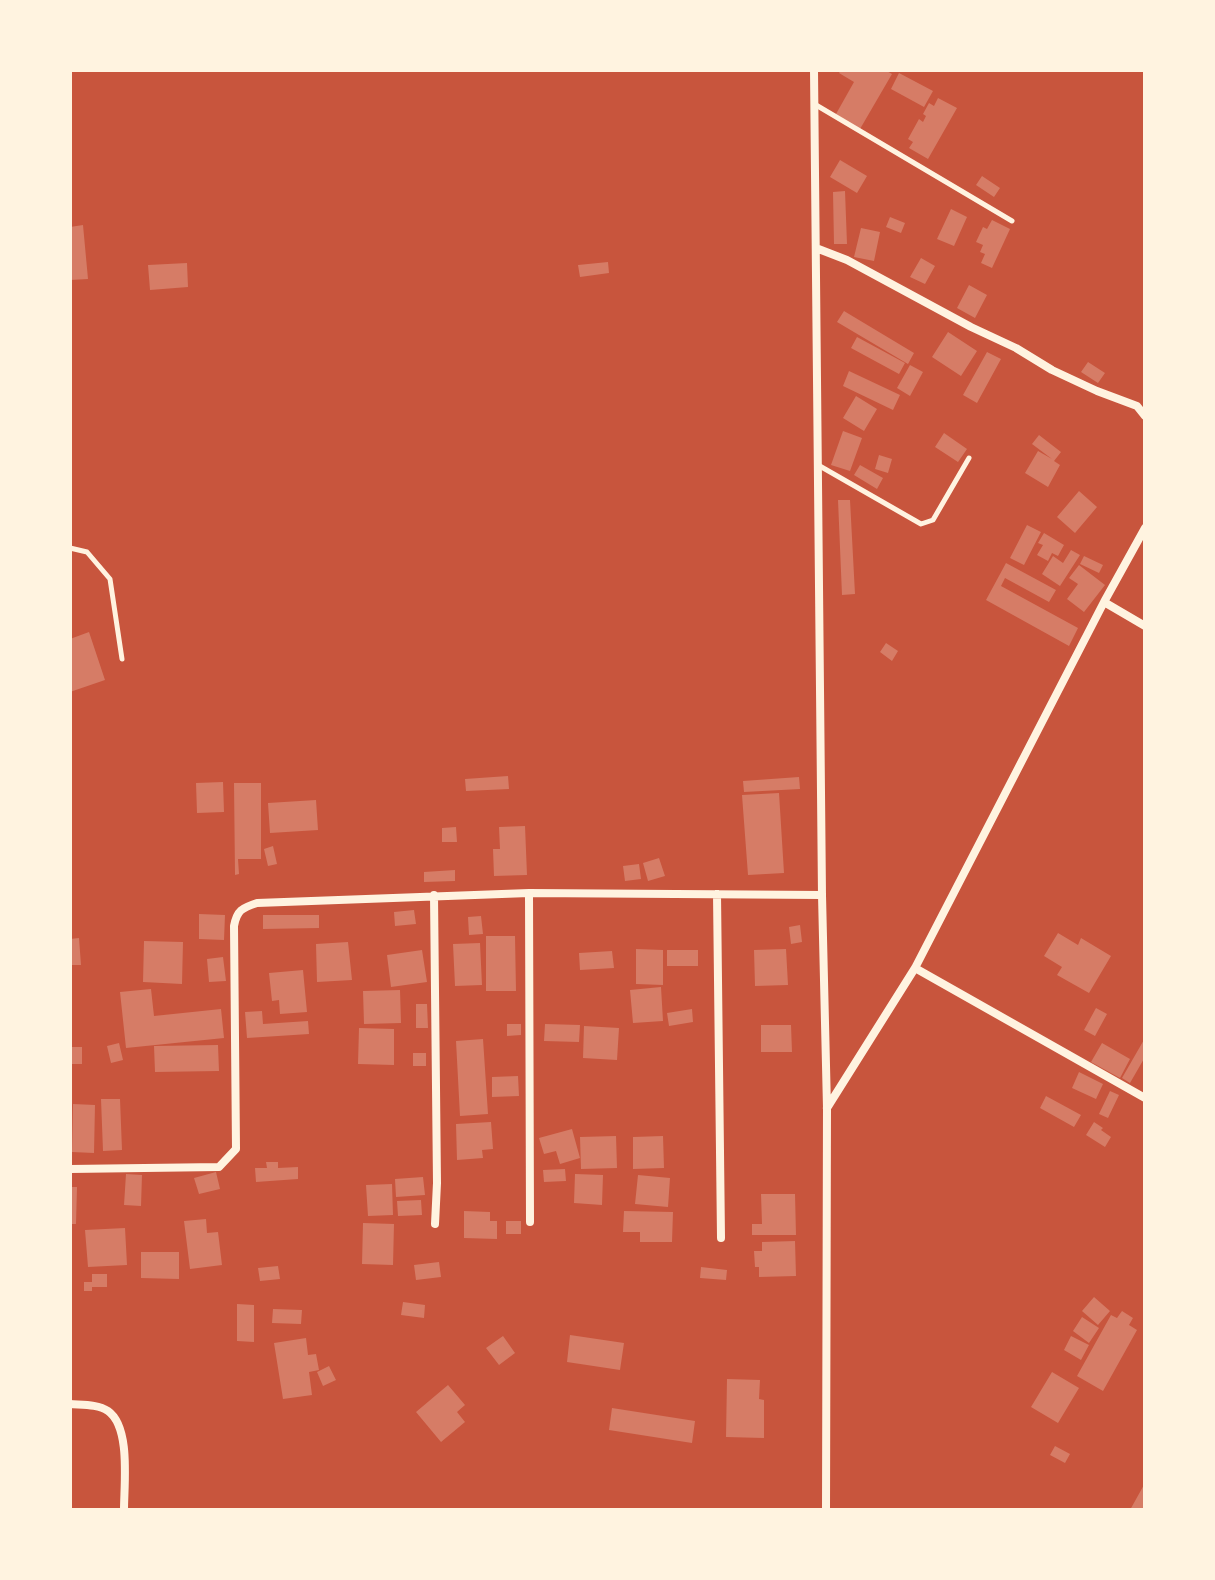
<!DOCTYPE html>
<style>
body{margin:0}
#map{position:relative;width:1215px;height:1580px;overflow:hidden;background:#c8553d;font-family:Montserrat,sans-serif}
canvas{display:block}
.frame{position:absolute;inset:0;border:72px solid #fff3e0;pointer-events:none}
</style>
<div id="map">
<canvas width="1215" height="1580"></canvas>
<div class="frame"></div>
</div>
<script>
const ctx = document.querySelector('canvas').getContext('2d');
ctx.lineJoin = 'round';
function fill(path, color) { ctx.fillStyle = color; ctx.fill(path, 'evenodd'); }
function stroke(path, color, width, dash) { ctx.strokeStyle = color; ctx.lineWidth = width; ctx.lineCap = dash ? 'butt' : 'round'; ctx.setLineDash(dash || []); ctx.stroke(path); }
const building = new Path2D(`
 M841 70H885L892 74 860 129 836 114 854 82 839 73Z
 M899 73 933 91 924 107 891 89Z
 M938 98 957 108 928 159 909 148 913 142 908 139 919 119 923 122 926 116 923 114 929 103 934 106Z
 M840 160 867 176 857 193 830 177Z
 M982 176 1000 188 994 197 976 185Z
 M845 191 847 244H834L833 192Z
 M951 209 967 217 954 246 937 239Z
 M890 217 905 223 901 233 886 227Z
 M992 220 1010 229 992 268 981 263 985 254 980 252 983 245 976 242 983 227 987 229Z
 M83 225 88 279 70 280V227Z
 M861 228 880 232 874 261 854 257Z
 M921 258 935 266 925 284 910 277Z
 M608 262 609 273 580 277 578 265Z
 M187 263 188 287 150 290 148 265Z
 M969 285 987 295 975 318 957 308Z
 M844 311 914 353 908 364 837 322Z
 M948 332 977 351 961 376 932 357Z
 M857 337 905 363 899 374 851 348Z
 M987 352 1001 359 977 403 963 395Z
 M1088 362 1105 373 1098 383 1081 372Z
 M910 365 923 372 910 396 897 388Z
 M849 371 900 395 893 410 843 386Z
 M856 396 877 409 864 431 843 418Z
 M843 431 862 438 850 471 831 465Z
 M944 433 967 449 958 462 935 447Z
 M1039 435 1061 452 1054 461 1060 465 1048 487 1025 473 1038 451 1052 459 1032 444Z
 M879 455 892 459 888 473 875 469Z
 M860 465 883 478 877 489 854 475Z
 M1079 491 1097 507 1075 533 1057 517Z
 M838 500H850L855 594 842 595Z
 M1027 525 1041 532 1024 565 1010 558Z
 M1044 533 1064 545 1058 556 1052 553 1048 561 1037 555 1043 545 1038 543Z
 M1071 550 1080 555 1060 586 1042 574 1053 556 1063 563Z
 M1084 556 1103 565 1099 573 1080 564Z
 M1006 563 1056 590 1049 602 1005 578 1001 586 1078 628 1069 646 986 600Z
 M1079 565 1105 585 1084 612 1067 599 1078 584 1069 578Z
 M89 632 105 680 70 692V639Z
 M886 643 898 651 892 661 880 652Z
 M508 776 509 789 466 791 465 779Z
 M799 777 800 789 744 792 743 781Z
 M223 782 224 812 197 813 196 783Z
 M234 783H261V859H238L239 874 235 875Z
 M779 793 784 873 748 875 742 795Z
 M316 800 318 830 270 833 268 803Z
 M525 826 527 875 494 876 493 849H500L499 827Z
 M456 827 457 842H442V828Z
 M273 846 277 864 268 866 264 849Z
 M659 858 665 876 648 881 643 863Z
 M639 864 641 879 625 881 623 866Z
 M455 870V881L424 882V872Z
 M414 910 416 924 395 926 394 912Z
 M199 914 225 915 224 940 199 939Z
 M263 915H319V928L263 929Z
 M481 916 483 934 469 935 468 917Z
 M800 925 802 942 791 944 789 927Z
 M1058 933 1078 945 1081 938 1111 956 1089 993 1057 975 1062 967 1044 956Z
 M486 936H515L516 991H486Z
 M79 938 81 965H70V939Z
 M144 941 183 942 182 984 143 982Z
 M348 942 352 980 317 982 316 944Z
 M480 943 482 985 455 986 453 944Z
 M636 949 663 950V985L636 984Z
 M786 949 788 985 755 986 754 950Z
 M422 950 427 982 391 987 387 955Z
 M667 950H698V966H667Z
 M612 951 614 968 580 970 579 953Z
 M223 957 226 981 209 982 207 959Z
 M303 970 307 1012 280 1014 279 1000 272 1001 269 973Z
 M661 987 663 1021 633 1023 630 990Z
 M151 989 154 1016 221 1009 224 1038 126 1048 120 992Z
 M400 990 401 1023 364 1024 363 991Z
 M416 1004H427L428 1028H416Z
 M1096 1008 1107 1014 1095 1036 1084 1030Z
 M692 1009 693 1022 669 1026 667 1013Z
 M262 1011 263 1024 308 1021 309 1034 247 1038 245 1012Z
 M507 1024H521V1035L507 1036Z
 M545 1024 580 1025 579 1042 544 1041Z
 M761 1025H791L792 1052H761Z
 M584 1026 619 1028 617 1060 583 1058Z
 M359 1028 394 1029V1065L358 1064Z
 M1145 1038V1057L1130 1083 1122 1078Z
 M483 1039 488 1114 460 1116 456 1041Z
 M119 1043 123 1060 111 1063 107 1046Z
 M1102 1043 1130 1059 1120 1078 1091 1062Z
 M218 1045 219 1071 155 1072 154 1046Z
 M70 1047H82V1064H70Z
 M413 1053H426V1066H413Z
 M1079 1072 1103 1084 1096 1099 1072 1088Z
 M518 1076 519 1096 492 1097V1077Z
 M1110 1091 1119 1095 1108 1118 1099 1114Z
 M1046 1096 1081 1115 1074 1127 1040 1108Z
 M101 1099H120L122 1150 103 1151Z
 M73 1104 95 1105 94 1153 72 1152Z
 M491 1122 493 1149 482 1150 483 1158 457 1160 456 1124Z
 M1094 1122 1103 1128 1101 1130 1111 1137 1105 1147 1086 1135Z
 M572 1129 580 1158 560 1164 556 1151 544 1154 539 1138Z
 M616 1136 617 1168 581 1169 580 1137Z
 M663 1136 664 1168 633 1169V1137Z
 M266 1162H278V1168L298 1167V1179L256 1182 255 1168H267Z
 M565 1169 566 1181 544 1182 543 1170Z
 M216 1172 220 1189 199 1194 194 1178Z
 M126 1174 142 1175 141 1206 124 1205Z
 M575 1174 603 1175 602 1205 574 1203Z
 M638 1175 670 1178 668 1207 635 1204Z
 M423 1177 425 1195 396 1197 395 1179Z
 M392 1184 393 1215 368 1216 366 1185Z
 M70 1187H77L76 1224H70Z
 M761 1194H795L796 1235H752V1224H762Z
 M421 1200 422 1215 398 1216 397 1201Z
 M464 1211 490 1212V1221H497V1239L464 1238Z
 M624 1211 673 1212 672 1242H640V1232H623Z
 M206 1219 207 1233 218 1232 222 1265 190 1269 184 1221Z
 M506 1221H521V1234H506Z
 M363 1223 394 1224 393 1265 362 1264Z
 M125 1228 127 1265 88 1267 85 1230Z
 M795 1241 796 1276 759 1277V1267H755L754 1251H762V1242Z
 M141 1252H179V1279L141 1278Z
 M439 1262 441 1277 416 1280 414 1265Z
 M278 1266 280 1279 260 1281 258 1268Z
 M701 1267 727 1270 726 1280 700 1278Z
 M92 1274H107V1287H92V1291H84V1282H92Z
 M1094 1297 1110 1311 1098 1325 1082 1311Z
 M403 1302 425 1305 424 1318 401 1315Z
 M237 1304 254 1305V1342L237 1341Z
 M273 1309 302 1310 301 1324 272 1323Z
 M1122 1311 1133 1318 1129 1325 1137 1330 1103 1391 1077 1376 1111 1315 1117 1318Z
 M1082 1317 1099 1328 1089 1343 1073 1331Z
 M570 1335 624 1343 620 1370 567 1362Z
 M503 1336 515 1353 499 1365 486 1348Z
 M1071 1336 1089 1345 1081 1360 1064 1350Z
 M306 1338 308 1355 316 1354 319 1370 309 1372 312 1395 283 1399 274 1343Z
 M329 1366 336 1380 323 1386 317 1372Z
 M1052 1372 1079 1388 1058 1423 1031 1407Z
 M727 1379 760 1380 759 1399 764 1400V1438L726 1437Z
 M448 1385 465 1405 457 1412 465 1422 441 1442 416 1412Z
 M612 1408 695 1421 692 1443 609 1430Z
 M1055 1446 1070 1454 1065 1463 1050 1455Z
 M1145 1483V1510H1130Z`);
const service = new Path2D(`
 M816 105 1012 221
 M818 465 921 524 933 520 969 458
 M70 548 87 552 110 579 122 659`);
const minor = new Path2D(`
 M814 70 822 895 827 1108 826 1510
 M816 248 847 260 971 327 1016 348 1052 370 1097 391 1137 406 1145 416
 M1104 602 1145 626
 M529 893 530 1222
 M717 894 721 1238
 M434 895 437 1183 435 1224
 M915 968 1145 1098
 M827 1108 915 968 1104 602 1145 528
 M70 1169 219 1167 236 1149 234 926C237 910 242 908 257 903L529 893 822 895
 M70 1404C82 1405 98 1404 108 1411 131 1427 124 1484 124 1510`);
fill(building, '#d67c66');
stroke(service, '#fff3e0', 5);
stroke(minor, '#fff3e0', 8);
</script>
